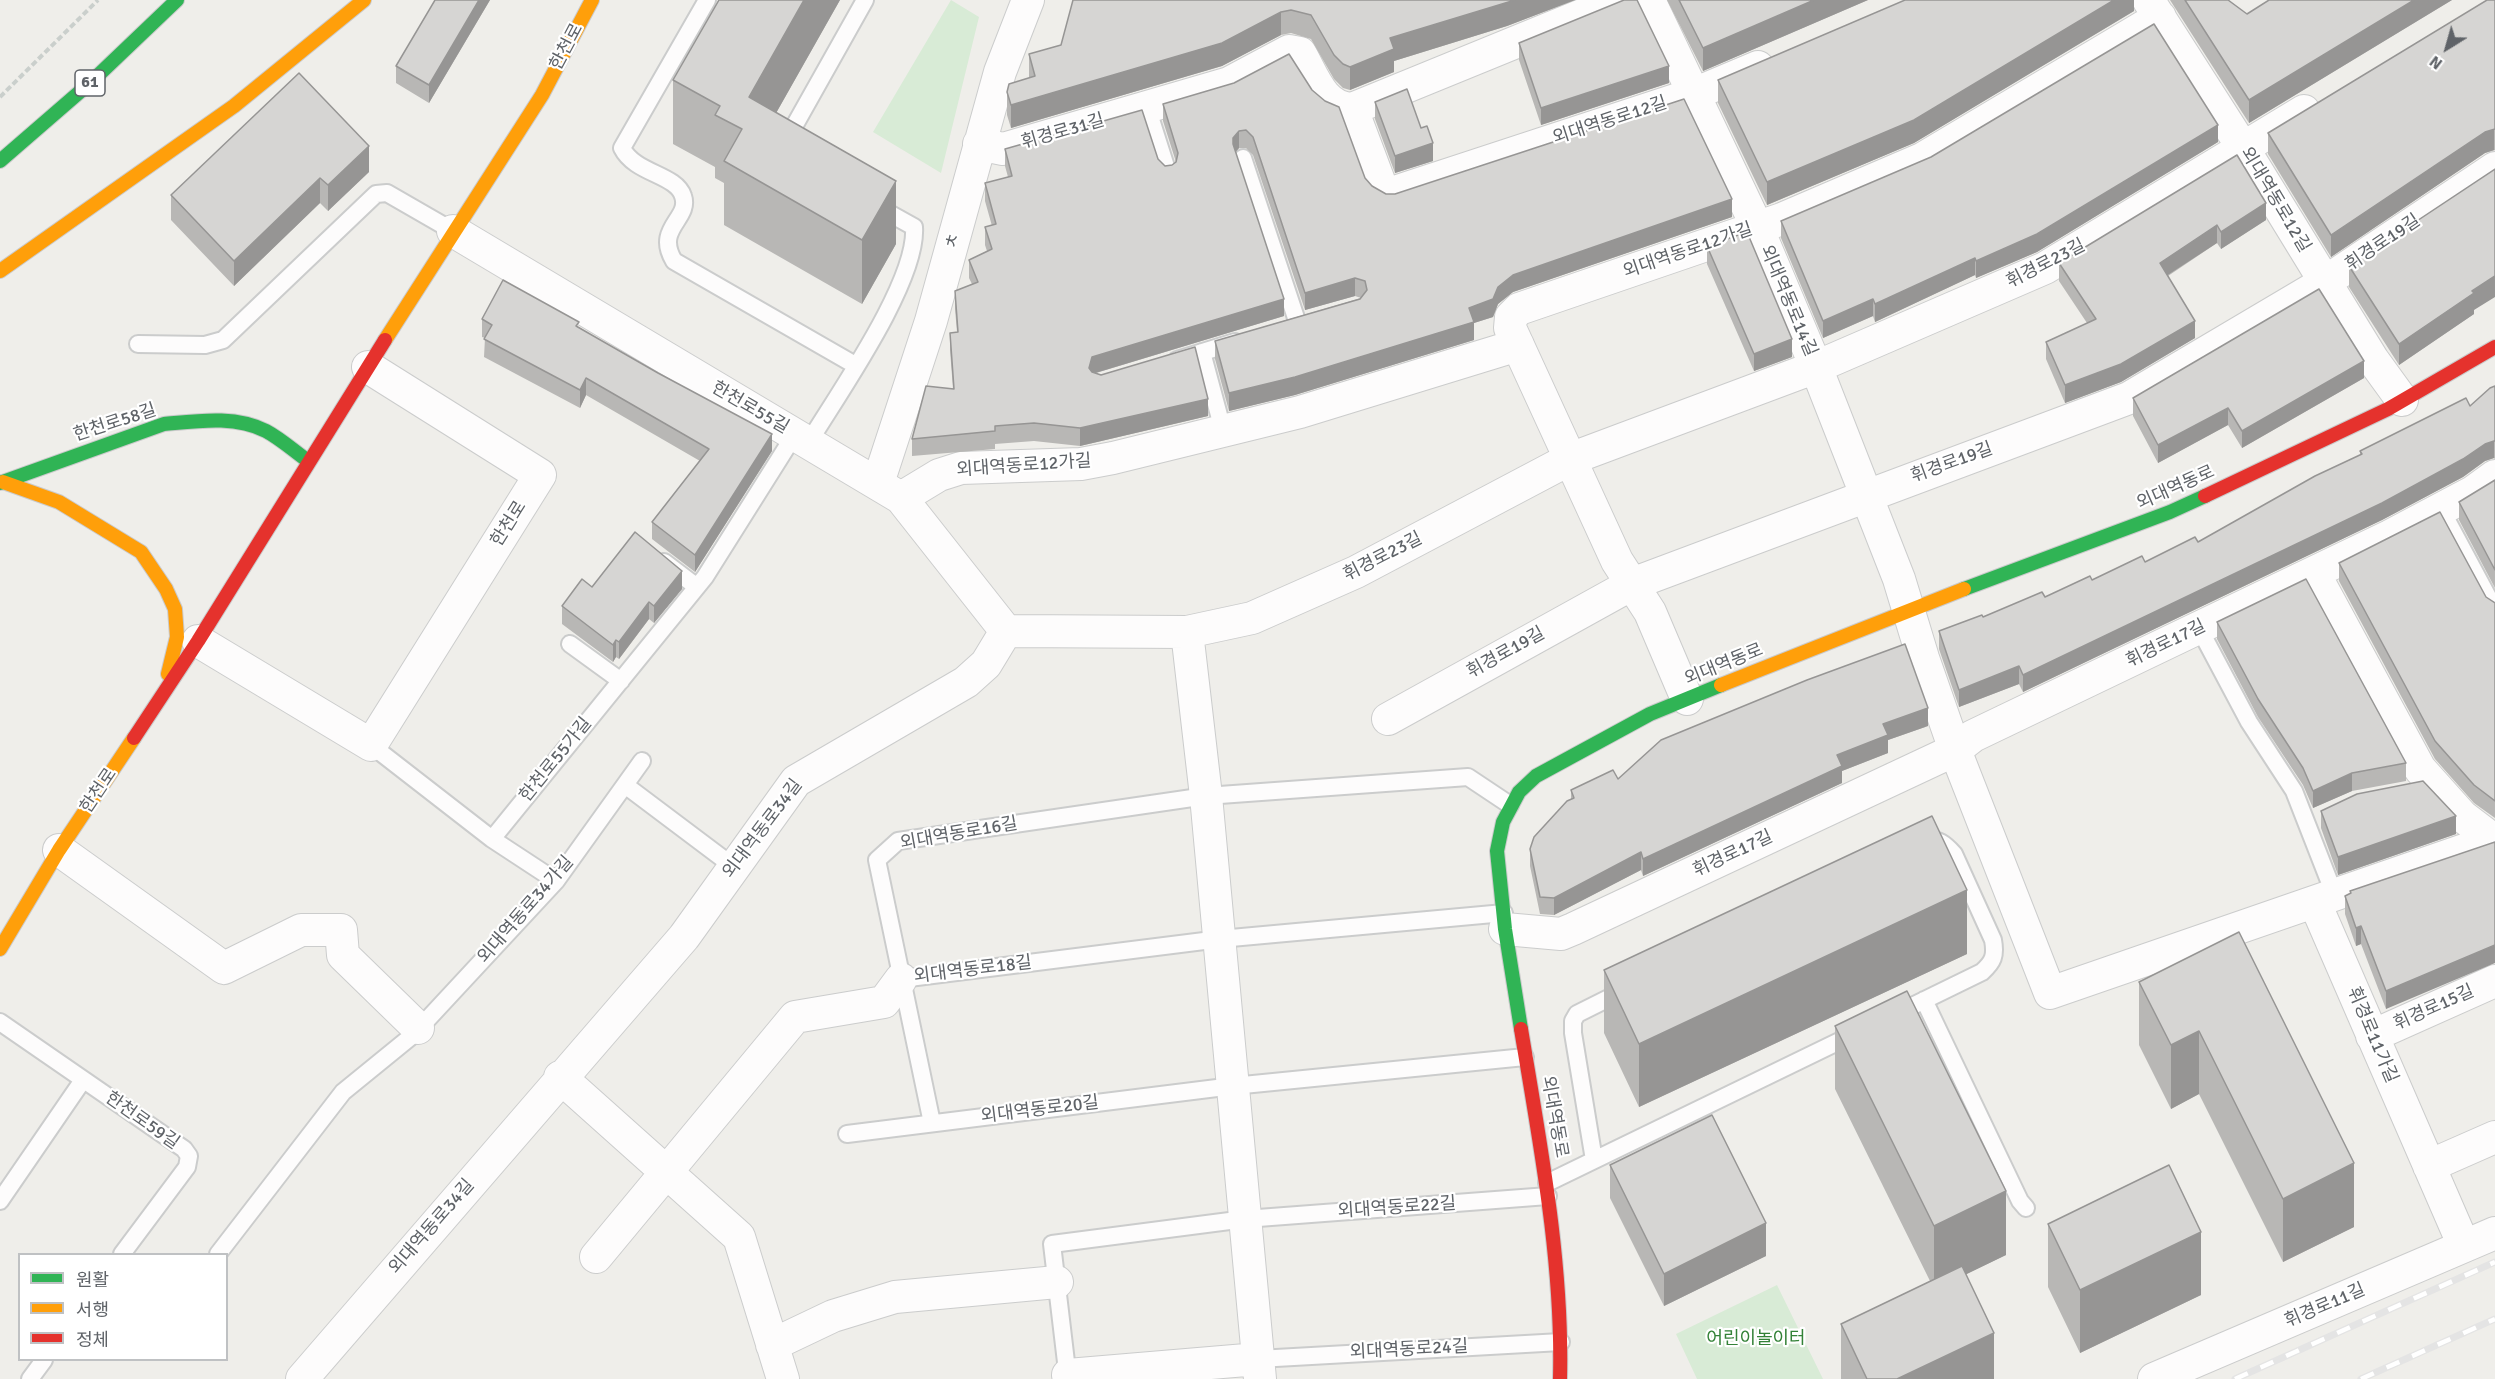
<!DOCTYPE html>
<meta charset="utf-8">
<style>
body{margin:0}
#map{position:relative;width:2495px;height:1379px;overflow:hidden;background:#efeeea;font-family:Signika,"Noto Sans KR",sans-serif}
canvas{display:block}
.legend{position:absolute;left:18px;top:1253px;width:210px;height:108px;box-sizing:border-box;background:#fff;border:2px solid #bfc1c3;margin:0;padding:8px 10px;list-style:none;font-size:18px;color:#5f6368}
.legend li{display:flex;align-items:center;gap:12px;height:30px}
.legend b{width:30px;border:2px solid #bfc1c3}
.north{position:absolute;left:2417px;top:18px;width:60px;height:60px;-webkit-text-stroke:4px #fff;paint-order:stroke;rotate:217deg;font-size:16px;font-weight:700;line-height:24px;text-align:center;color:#5f6368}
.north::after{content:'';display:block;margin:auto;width:21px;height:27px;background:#5f6368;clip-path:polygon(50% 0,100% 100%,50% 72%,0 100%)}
</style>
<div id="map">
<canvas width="2495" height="1379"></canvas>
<ul class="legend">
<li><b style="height:8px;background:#30b455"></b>원활</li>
<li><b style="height:8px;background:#ff9f0a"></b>서행</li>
<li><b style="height:8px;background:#e5322d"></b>정체</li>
</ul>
<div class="north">N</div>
</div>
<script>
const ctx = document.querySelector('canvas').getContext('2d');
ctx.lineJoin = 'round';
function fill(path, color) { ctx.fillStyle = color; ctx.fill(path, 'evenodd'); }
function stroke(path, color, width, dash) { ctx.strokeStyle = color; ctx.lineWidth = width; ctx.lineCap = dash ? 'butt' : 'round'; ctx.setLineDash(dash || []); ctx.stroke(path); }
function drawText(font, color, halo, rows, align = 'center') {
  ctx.font = font + ' Signika,"Noto Sans KR",sans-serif'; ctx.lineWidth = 4.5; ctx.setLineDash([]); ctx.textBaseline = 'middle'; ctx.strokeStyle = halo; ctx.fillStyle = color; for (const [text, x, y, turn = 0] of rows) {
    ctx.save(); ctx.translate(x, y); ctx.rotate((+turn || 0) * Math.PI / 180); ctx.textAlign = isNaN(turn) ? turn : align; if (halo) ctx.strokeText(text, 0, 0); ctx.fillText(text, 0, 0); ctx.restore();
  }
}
const green = new Path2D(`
 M951 0 979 17 941 173 873 132Z
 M1777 1285 1823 1379H1697L1676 1334Z`);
const path = new Path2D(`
 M0 97 98 0`);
const lane = new Path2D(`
 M707 0 622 148C635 174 676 174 683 196 691 219 654 228 674 261L855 365
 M1147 107 1168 173
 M788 144 792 130 865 0
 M1243 158 1298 324
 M138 344 205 345 223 340 376 194 387 193 453 231
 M1202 352 1223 430
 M1177 360 1235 342
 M809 442C838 394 918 281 914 227L878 207
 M2441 509 2495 610
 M664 562 697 587
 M2199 628 2249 722 2294 791 2335 896
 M570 644 621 681
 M371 745 492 839 556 881
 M625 785 734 867
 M492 839 705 577 795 434
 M901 979 1220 939 1504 913
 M1924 1000 2020 1201 2026 1208
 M1896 1014 1982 972C1993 962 1996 956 1993 940L1954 854C1945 844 1938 838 1925 840
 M0 1022 184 1149 189 1156 187 1167 122 1254
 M932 1123 877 860 898 841 1206 796 1468 777 1510 805
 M847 1134 1233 1086 1525 1057
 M1594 1160 1573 1033V1021L1577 1014 1623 991
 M1547 1183 1854 1034
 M0 1201 83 1080
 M218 1254 343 1092 413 1035 556 881 642 761
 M1258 1359 1561 1342
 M30 1379 44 1360
 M1068 1379 1052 1244 1245 1219 1548 1196`);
const street = new Path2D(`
 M1649 0 1757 227 1816 367 1899 579 1923 658 1955 750 2050 993 2493 840
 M2149 1 2243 148 2373 360 2402 400
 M1352 109 1382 189 1389 194 1694 94 1758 67
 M979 144 1003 149 1229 83 1289 51 1300 53C1313 75 1322 108 1352 109L1619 0
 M453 231 901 498 1006 631
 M878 483 931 321 1000 72 1028 0
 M901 498 939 475 961 468 1081 464 1113 458 1300 412 1518 345
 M2314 573 2420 769 2462 816 2495 841
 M1006 631 1187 632 1252 618 1356 572 1570 459 1816 367 2045 268 2304 111
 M1187 632 1206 796 1260 1379
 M198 641 371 745 540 475 368 367
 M1687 699 1650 612 1617 561 1510 328 1511 317 1519 309 1782 219 1922 159 2160 17
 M1388 719 1632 584 2129 398 2325 282 2495 168
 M59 850 224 968 301 930H341L343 955 418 1028
 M2315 903 2464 1246
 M1505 929 1561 934 1573 929 1955 750 1973 736 2390 536 2473 492 2495 476
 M2372 1036 2495 981
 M560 1077 739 1237 783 1379
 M2429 1166 2495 1137
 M596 1257 795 1017 884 1002 901 979
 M772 1345 833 1316 895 1297 1057 1282
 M1068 1375 1258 1359
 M302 1379 684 937 796 781 966 682 986 664 1006 631
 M2154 1379 2495 1233`);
const fast = new Path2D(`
 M0 161 90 83 177 0
 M0 483 164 424C197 421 235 415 266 431 281 439 294 451 308 461
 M1964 589 2170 512 2205 496
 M1521 1029 1505 929 1497 851 1503 822 1519 792 1536 776 1650 714 1721 685`);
const slow = new Path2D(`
 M0 271 234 106 364 0
 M385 340 542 95 592 0
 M3 482 59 502 141 552 166 589 175 609 177 637 168 674
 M1721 685 1964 589
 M0 949 59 850 134 738`);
const jam = new Path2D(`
 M2205 496 2388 409 2495 347
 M134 738 198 641 385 340
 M1521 1029C1540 1144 1563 1262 1560 1379`);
const rail = new Path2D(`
 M2235 1379 2495 1262
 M2361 1379 2495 1319`);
const wall = new Path2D(`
 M435 0H490L429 103 396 83V66Z
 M719 0H840L776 113 896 244 862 304 724 225V183L715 178V167L673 144V80Z
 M1073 0H1575L1507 26 1394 61V72L1350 90 1343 88 1334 79 1311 39 1291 33 1281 35 1222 66 1011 128 1007 115V92L1029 78V54L1061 45Z
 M1667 0H1868L1703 71Z
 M2134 0V11L1914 143 1767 205 1718 103V80Z
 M2170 0H2228L2247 14 2269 0H2452L2249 123Z
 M2495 0V150L2485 153 2331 257 2268 154V133Z
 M1519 43 1669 83 1541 125 1519 60Z
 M1234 83 1365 178 1372 186 1386 194 1732 217 1513 292 1498 304 1493 317 1474 323V340L1295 395 1229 411 1215 359V341L1361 298 1355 296 1305 310 1253 155 1246 148H1239L1236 152 1284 316 1096 373 1208 416 1080 446 1034 441 995 444V449L912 456V439L953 389 950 350V333L957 332 955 309V291L972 284 969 278V260L987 251 985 245V227L992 226 985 201V183L1008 177 1005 166V149L1158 159 1165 166 1172 165 1176 162 1163 121V104Z
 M1375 102 1421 128 1433 161 1395 173 1375 119Z
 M2218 142 2037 252 1976 278 1975 275 1875 322 1873 316 1823 338 1781 238V221Z
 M2237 155 2266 220 2221 249 2217 243 2168 276 2195 338 2121 382 2065 403 2046 359V342L2087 323 2059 281V263Z
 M369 172 328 211 320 203 234 286 171 220V195Z
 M1707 246 1792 357 1754 371 1707 264Z
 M2349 266 2474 310V314L2399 365 2349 287Z
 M482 319 579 327 772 451 695 572 652 539V522L700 461 586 395 580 408 484 357 485 338 482 337Z
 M2364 378 2242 448 2228 425 2158 463 2133 416V398Z
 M2495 386V459L2494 458 2485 461 2463 477 2382 520 2023 692 2019 684 1959 707 1939 649V631L2045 597 2145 562 2198 542 2360 455V451L2470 406Z
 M2495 480V588L2459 520V502Z
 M2339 563 2486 597 2495 603V818L2474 803 2435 759 2339 581Z
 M592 587 682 589 654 623 649 619 619 659 616 657 613 662 562 624V606Z
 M2217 622 2406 763V781L2352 791 2313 808 2303 785 2258 717 2217 639Z
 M1928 726 1888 740V753L1842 771V783L1643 876 1641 870 1554 915 1540 914 1530 866V849L1571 799V790L1618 779Z
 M2321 811 2456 834 2338 875 2321 828Z
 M2495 842 2386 1009 2361 944 2356 946 2345 914V896L2350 894V891Z
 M2239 932 2354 1227 2283 1262 2199 1094 2171 1109 2139 1045V982Z
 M1967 954 1639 1107 1604 1033V970Z
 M1835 1026 2006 1255 1966 1274 1994 1379H1841V1324L1930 1281 1835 1089Z
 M1610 1165 1766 1256 1664 1306 1610 1198Z
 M2048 1224 2201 1295 2080 1353 2048 1287Z`);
const shadedWall = new Path2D(`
 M479 0H490L429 103V85Z
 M804 0H840L749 161V97Z
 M1515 0H1575L1507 26 1394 61V72L1350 90V67L1390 38Z
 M1814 0H1868L1703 71V48Z
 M2114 0H2134V11L1914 143 1767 205V182Z
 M2414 0H2452L2249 123V100Z
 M1281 12V35L1222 66 1011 128V105Z
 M1669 66V83L1541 125V108Z
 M2218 125V142L2037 252 1976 278V261Z
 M2494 129V150L2485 153 2331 257V235L2485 132Z
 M1239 131V148L1233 155V138Z
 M1433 143V161L1395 173V156Z
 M369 146V172L328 211V185Z
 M320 178V203L234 286V261Z
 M896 181V244L862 304V240Z
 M1732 199V217L1513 292 1498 304 1493 317 1474 323V340L1295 395 1229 411V393L1469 308 1498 287 1513 275Z
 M2266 203V220L2221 249V232Z
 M2217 225V243L2160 280V263Z
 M1975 258V275L1875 322V304Z
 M2495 276V297L2474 310V314L2399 365V344L2472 291Z
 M1355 278V296L1305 310V293Z
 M1284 299V316L1092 374 1089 368 1092 357Z
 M1873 299V316L1823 338V321Z
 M2195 321V338L2121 382 2065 403V385Z
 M1792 339V357L1754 371V354Z
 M2364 361V378L2242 448V431Z
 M586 378V395L580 408V390Z
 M1208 399V416L1080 446V428Z
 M2228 408V425L2158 463V445Z
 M772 434V451L695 572V555Z
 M2494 441V458L2485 461 2463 477 2382 520 2023 692V675L2485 444Z
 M682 571V589L654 623V606Z
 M649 602V619L619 659V642Z
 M616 640V657L613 662V645Z
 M2019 666V684L1959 707V690Z
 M1928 708V726L1888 740V753L1842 771V783L1643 876V859L1837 755 1883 724Z
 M2352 773V791L2313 808V791Z
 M2456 816V834L2338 875V857Z
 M1641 852V870L1554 915V898Z
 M1967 890V954L1639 1107V1044Z
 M2361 926V944L2356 946V928Z
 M2495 945V963L2386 1009V991Z
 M2199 1031V1094L2171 1109V1045Z
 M2354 1163V1227L2283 1262V1199Z
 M2006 1191V1255L1934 1290V1226Z
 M1766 1223V1256L1664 1306V1274Z
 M2201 1232V1295L2080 1353V1290Z
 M1994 1333V1379H1897Z`);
const building = new Path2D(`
 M435 0H479L429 85 396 66Z
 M719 0H804L749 97 896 181 862 240 724 161 742 129 715 115 720 106 673 80Z
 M1073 0H1515L1390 38 1394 49 1350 67 1343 64 1334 55 1311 15 1291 10 1281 12 1222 43 1011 105 1007 92 1009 84 1035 76 1029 54 1061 45Z
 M1624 0H1637L1669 66 1541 108 1519 43Z
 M1679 0H1814L1703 48Z
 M1905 0H2114L1914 120 1767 182 1718 80Z
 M2185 0H2228L2247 14 2269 0H2414L2249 100Z
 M2487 0H2495V129L2485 132 2331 235 2268 133Z
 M2154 24 2218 125 2037 234 1976 261 1975 258 1875 304 1873 299 1823 321 1781 221 1931 157Z
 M1289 54 1312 90 1325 101 1339 107 1365 178 1372 186 1386 194H1395L1684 99 1732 199 1513 275 1498 287 1493 299 1469 308 1474 322 1295 377 1229 393 1215 341 1360 299 1367 290 1365 281 1355 278 1305 293 1253 137 1246 130 1239 131 1233 138V144L1284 299 1092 357 1089 368 1092 372 1101 375 1195 347 1208 399 1080 428 1034 423 995 426V431L912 439 926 386 954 389 950 333 958 332 955 291 978 282 969 260 992 249 985 227 996 224 985 183 1012 176 1005 149 1142 110 1158 159 1165 166 1172 165 1176 162 1178 153 1163 104 1234 83Z
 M299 73 369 146 328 185 320 178 234 261 171 195Z
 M1407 89 1421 128 1427 126 1433 143 1395 156 1375 102Z
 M2237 155 2266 203 2221 232 2217 225 2160 263 2195 321 2121 364 2065 385 2046 342 2096 319 2059 263Z
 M2495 169V276L2472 291 2474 293 2399 344 2349 266Z
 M1747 232 1792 339 1754 354 1707 246Z
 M503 280 579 322 576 326 658 373 772 434 695 555 652 522 709 449 586 378 580 390 484 339 492 325 482 319Z
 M2319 289 2364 361 2242 431 2228 408 2158 445 2133 398Z
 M2495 386V441H2494L2485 444 2463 459 2382 503 2023 675 2019 666 1959 690 1939 631 1982 615 1983 617 2042 592 2045 597 2090 576 2092 580 2142 556 2145 562 2195 537 2198 542 2315 476 2362 454 2360 451 2466 398 2470 406 2490 388Z
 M2495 480V570L2459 502Z
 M2440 512 2486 597 2495 603V801L2474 785 2435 741 2339 563Z
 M635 532 682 571 654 606 649 602 619 642 616 640 613 645 562 606 582 579 592 587Z
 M2306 579 2406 763 2352 773 2313 791 2303 768 2258 699 2217 622Z
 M1905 644 1928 708 1883 724 1888 735 1837 755 1842 766 1643 859 1641 852 1554 898 1540 897 1530 849 1534 837 1567 801 1574 798 1571 790 1613 770 1618 779 1661 740 1807 680Z
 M2423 781 2456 816 2338 857 2321 811 2357 794Z
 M1932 816 1967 890 1639 1044 1604 970Z
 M2495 842V945L2386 991 2361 926 2356 928 2345 896 2351 893 2350 891Z
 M2239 932 2354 1163 2283 1199 2199 1031 2171 1045 2139 982Z
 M1907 991 2006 1191 1934 1226 1835 1026Z
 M1712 1115 1766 1223 1664 1274 1610 1165Z
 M2169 1165 2201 1232 2080 1290 2048 1224Z
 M1962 1266 1994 1333 1897 1379H1867L1841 1324Z`);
const shields = [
 [90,83,30]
];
const shieldNames = [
 ["61",90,83]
];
const streetNames = [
 ["한천로",567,47,-62],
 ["외대역동로12길",1610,121,-18],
 ["휘경로31길",1063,132,-16],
 ["외대역동로12길",2275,200,59],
 ["ㅊ",953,241,-75],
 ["휘경로19길",2383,243,-34],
 ["외대역동로12가길",1688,251,-19],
 ["휘경로23길",2046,264,-27],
 ["외대역동로14길",1788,301,67],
 ["한천로55길",750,408,30],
 ["한천로58길",115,423,-18],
 ["휘경로19길",1952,463,-20],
 ["외대역동로12가길",1024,466,-4],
 ["외대역동로",2176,488,-24],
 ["한천로",509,524,-58],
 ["휘경로23길",1383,557,-27],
 ["휘경로17길",2166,644,-26],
 ["휘경로19길",1506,653,-29],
 ["외대역동로",1724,665,-22],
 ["한천로55가길",556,760,-51],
 ["한천로",99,791,-56],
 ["외대역동로34길",763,829,-53],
 ["외대역동로16길",959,834,-10],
 ["휘경로17길",1733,854,-25],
 ["외대역동로34가길",526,910,-49],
 ["외대역동로18길",973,970,-7],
 ["휘경로15길",2434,1008,-24],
 ["휘경로11가길",2372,1035,67],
 ["외대역동로20길",1040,1110,-7],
 ["외대역동로",1554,1117,80],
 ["한천로59길",142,1121,35],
 ["외대역동로22길",1397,1208,-4],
 ["외대역동로34길",432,1227,-49],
 ["휘경로11길",2325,1306,-23],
 ["외대역동로24길",1409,1350,-3]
];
const parkNames = [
 ["어린이놀이터",1756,1339]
];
fill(green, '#d8ebd6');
stroke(lane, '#cbcccc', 20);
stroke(street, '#cbcccc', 34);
stroke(fast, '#cacacb', 16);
stroke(slow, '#cacacb', 16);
stroke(jam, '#cacacb', 16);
stroke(path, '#cacfcc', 4, [6, 3]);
stroke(lane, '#fdfcfc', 16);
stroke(street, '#fdfcfc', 32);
stroke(fast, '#30b455', 14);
stroke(slow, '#ff9f0a', 14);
stroke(jam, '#e5322d', 14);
stroke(rail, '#e4e4e4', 7);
stroke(rail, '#fff', 4.5, [14]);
fill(wall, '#b8b7b5');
fill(shadedWall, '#969594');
fill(building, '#d6d5d3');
stroke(building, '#969594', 1.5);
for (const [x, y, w] of shields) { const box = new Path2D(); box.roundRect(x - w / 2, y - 13, w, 26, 4.5); ctx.fillStyle = '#fff'; ctx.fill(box); stroke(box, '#5f6368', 1.5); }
drawText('bold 16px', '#5f6368', null, shieldNames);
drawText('18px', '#5f6368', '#fff', streetNames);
drawText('18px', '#348238', '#fff', parkNames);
</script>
